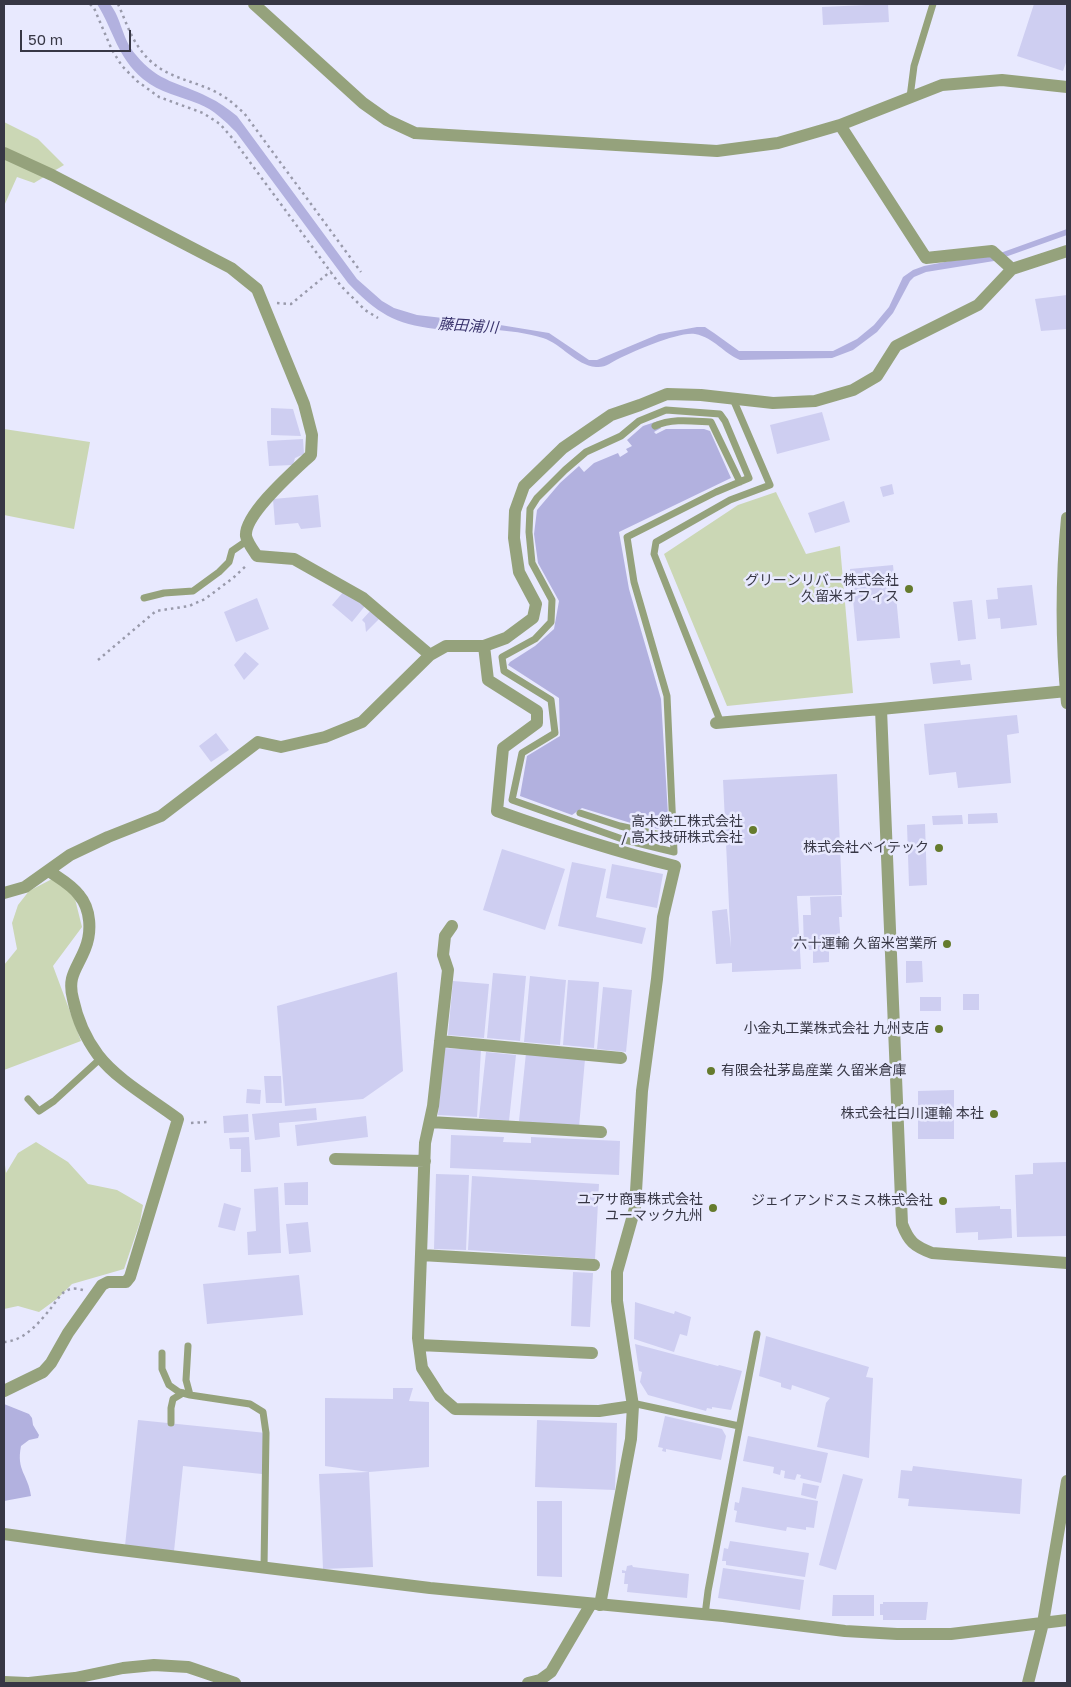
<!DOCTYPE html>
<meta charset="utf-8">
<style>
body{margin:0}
#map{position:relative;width:1071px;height:1687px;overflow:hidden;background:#e8e9fe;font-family:"Golos Text",sans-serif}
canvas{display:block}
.frame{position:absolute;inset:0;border:5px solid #373745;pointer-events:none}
.scale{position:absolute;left:20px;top:30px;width:111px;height:22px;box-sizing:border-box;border:2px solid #373745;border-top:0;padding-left:6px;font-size:15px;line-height:18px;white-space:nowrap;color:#373745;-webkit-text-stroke:4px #e8e9fe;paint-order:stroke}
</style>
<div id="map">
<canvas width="1071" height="1687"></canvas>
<div class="frame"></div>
<div class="scale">50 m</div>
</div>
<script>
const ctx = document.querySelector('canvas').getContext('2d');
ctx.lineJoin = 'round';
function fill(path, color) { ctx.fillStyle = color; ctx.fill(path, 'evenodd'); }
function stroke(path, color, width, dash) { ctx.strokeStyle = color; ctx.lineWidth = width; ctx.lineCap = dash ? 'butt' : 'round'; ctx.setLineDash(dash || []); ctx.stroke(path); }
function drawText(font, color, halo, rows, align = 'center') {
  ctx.font = font + ' "Golos Text","Noto Sans JP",sans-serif'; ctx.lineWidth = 5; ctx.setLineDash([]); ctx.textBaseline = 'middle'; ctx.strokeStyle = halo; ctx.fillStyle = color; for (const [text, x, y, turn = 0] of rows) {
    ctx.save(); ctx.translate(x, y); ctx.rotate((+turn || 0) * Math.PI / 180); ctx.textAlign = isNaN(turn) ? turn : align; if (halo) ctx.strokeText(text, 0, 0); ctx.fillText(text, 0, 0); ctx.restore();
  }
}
const green = new Path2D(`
 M4 122 38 139 64 165 34 183 17 177 4 206Z
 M4 429 90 442 74 529 4 515Z
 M776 492 806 554 840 546 853 693 727 706 664 554 738 505Z
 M52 879 74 895 82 927 53 966 81 1041 4 1070V965L17 949 12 923 18 905 29 891Z
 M36 1142 68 1162 88 1184 117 1190 143 1205 140 1222 124 1269 72 1284 58 1298 39 1312 18 1306 4 1309V1157L6 1173 18 1153Z`);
const water = new Path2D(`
 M97 4H110C122 19 122 40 136 55 159 83 179 82 208 97 219 102 228 109 237 116L357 279 382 301 394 308 417 315 494 324 549 333 589 360H597L659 334 697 327H705L714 333 739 351H833L857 339 874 325 889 307 903 277 913 270 924 266 950 261 992 256 1067 229V235L994 261 926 272 914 277 910 281 893 313 877 332 853 350 832 358 740 360C723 353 715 338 695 334 680 331 634 351 620 358 611 362 606 368 596 367 575 365 562 344 543 338 511 328 471 329 438 327L436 329C394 324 377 313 348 283L236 132C225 121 214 110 199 104 180 96 160 93 143 79 117 57 114 31 97 4Z
 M658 421 661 428 654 432 656 434 666 429H704L710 431 731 478 619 532 629 589 661 699 669 831 634 824 582 808 572 815 520 796 527 756 560 736 559 698 508 665 510 662 535 646 554 629 559 601 538 563 534 534 537 510 560 483 579 466 584 472 594 463 618 453 620 457 628 452 626 449 632 446 627 440 643 426Z
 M4 1404 29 1414 32 1418 33 1425 39 1435 38 1438 29 1440 21 1446C16 1471 28 1474 31 1496L4 1501Z`);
const building = new Path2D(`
 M888 4 889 22 823 25 822 7Z
 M1034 4H1067V60L1063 71 1017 56Z
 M1067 295V329L1041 331 1035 299Z
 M271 408 293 409 301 436 271 435Z
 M822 412 830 440 777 454 770 425Z
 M303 439 304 454 295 458 293 465 269 466 267 441Z
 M892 484 894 494 883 497 880 487Z
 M318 495 321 527 301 529 298 523 275 525 273 499Z
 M844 501 850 522 815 533 808 513Z
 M893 565 900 638 857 641 850 569Z
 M1032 585 1037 625 1001 629 1000 618 988 619 986 600 998 599 997 588Z
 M345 590 365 606 352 622 332 605Z
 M257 598 269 629 236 642 224 612Z
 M972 600 976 639 958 641 953 602Z
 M371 610 380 618 366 632 365 623 362 620Z
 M245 652 259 664 244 680 234 665Z
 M960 660 961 665 970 664 972 680 933 684 930 663Z
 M1017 715 1019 733 1007 735 1011 783 958 788 956 772 929 775 924 724Z
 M216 733 229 750 211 762 199 746Z
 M837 774 842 895 797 896 801 969 732 972V963L716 964 712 911 727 909 731 948 723 780Z
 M997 813 998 823 968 824V814Z
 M962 815 963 824 933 825 932 816Z
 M925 824 927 885 909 886 907 825Z
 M502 849 565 869 545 930 483 910Z
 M572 862 606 869 596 917 646 928 642 944 558 926Z
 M612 864 663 874 657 908 606 898Z
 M841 896 842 917H839L841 946H829V962L813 963V950H804L803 915H811L810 897Z
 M906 961H922L923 982 906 983Z
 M397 972 403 1071 363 1099 285 1106 277 1006Z
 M493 973 526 976 520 1041 487 1038Z
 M530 976 566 980 560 1045 524 1042Z
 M568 980 599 982 594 1048 563 1045Z
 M453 981 489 984 484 1038 448 1035Z
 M603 987 632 990 626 1052 597 1049Z
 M963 994H979V1010H963Z
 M920 997H941V1011H920Z
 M444 1048 481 1050 477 1117 438 1115Z
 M486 1052 516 1055 509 1121 479 1118Z
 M526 1053 585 1059 579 1127 519 1121Z
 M264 1076H281L282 1103H266Z
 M247 1089 261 1090 260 1104 246 1103Z
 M954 1090V1139H918V1091Z
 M316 1108 317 1120 279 1123 280 1137 255 1140 252 1114Z
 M248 1114 249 1132 224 1133 223 1116Z
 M366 1116 368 1137 297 1146 295 1125Z
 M451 1135 504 1137 503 1142 531 1143V1137L620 1141 619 1175 450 1168Z
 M249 1137 251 1172H241V1149H230L229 1138Z
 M1067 1162V1236L1017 1237 1015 1175 1033 1174V1163Z
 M436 1174 469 1175 466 1250 434 1249Z
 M472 1176 599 1184 595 1259 468 1250Z
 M308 1182V1205H285L284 1183Z
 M278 1187 281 1253 248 1255 247 1232 256 1231 254 1189Z
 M224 1203 241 1208 235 1231 218 1227Z
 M1000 1206V1209H1011L1012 1238 978 1240V1232L956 1233 955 1208Z
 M308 1222 311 1252 289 1254 286 1224Z
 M573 1272 593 1273 590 1327 571 1326Z
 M299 1275 303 1315 207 1324 203 1284Z
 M635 1302 674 1314 675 1311 691 1317 687 1336 680 1334 674 1352 634 1339Z
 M766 1336 869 1367 866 1377 873 1378 869 1458 817 1447 826 1403 830 1398 792 1385 791 1390 781 1387V1383L759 1376Z
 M635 1344 718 1366 719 1365 742 1371 731 1410 712 1407V1409L707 1408 706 1411 648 1395 640 1382 642 1372 639 1371Z
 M393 1388H413L409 1401 429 1402V1467L369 1472 325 1466V1398L393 1399Z
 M665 1416 722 1429 726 1436 721 1460 666 1449V1452L662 1451 663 1448 658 1447Z
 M138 1420 266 1433 262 1474 183 1466 174 1551 125 1546Z
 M537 1420 617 1423 615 1490 535 1487Z
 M748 1436 828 1453 821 1483 800 1478 801 1475 797 1474 795 1480 784 1478 785 1471 781 1470 780 1475 773 1473 774 1467 743 1461Z
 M913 1466 1022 1479 1020 1514 908 1506 909 1499 898 1498 901 1470 912 1471Z
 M369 1472 373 1567 323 1569 319 1474Z
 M843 1474 863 1479 836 1570 819 1565Z
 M803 1483 819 1486 816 1499 801 1495Z
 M742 1487 818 1501 814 1528 806 1527V1530L787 1527 786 1531 735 1522 737 1511 734 1510 735 1502 739 1503Z
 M537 1501H562V1577L537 1576Z
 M730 1541 809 1553 805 1577 726 1565V1561H722L724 1548 728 1549Z
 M632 1565 633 1567 689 1574 687 1598 627 1592 628 1584H624L625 1573H622V1570L626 1571 627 1566Z
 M723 1568 804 1580 800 1610 718 1598Z
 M833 1595H874V1616H832Z
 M883 1602H928L926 1620H883V1615H880V1604H883Z`);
const path = new Path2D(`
 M90 4 94 8 112 50 122 66 137 81 159 97 203 113 220 124 233 139 341 286 365 310 378 318
 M118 4C125 19 130 36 140 49 163 82 197 78 226 98 232 102 238 108 244 113L361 272
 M277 303 291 304 331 271
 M98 660 156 611 189 606 205 599 233 578 247 565
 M191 1123 207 1122
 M4 1342C24 1341 39 1323 51 1308 57 1301 61 1291 71 1289 74 1288 79 1289 83 1290`);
const service = new Path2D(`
 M910 97 914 66 933 4
 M666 410 720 414 725 421 749 478 716 492 627 537 634 582 667 696 674 852 625 840 512 800 522 753 555 733 551 700 504 671 502 657 535 639 551 622 552 600 532 563 529 532 530 509 537 498 565 470 586 452 621 436 639 421Z
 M655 426C672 418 692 421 711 422L740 482
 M144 598 164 593 193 591 219 572 229 562 232 551 248 540
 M721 723 654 554 656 542 730 500 770 485 733 399
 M580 813 620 826 674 838
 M28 1099 39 1111 54 1101 101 1058
 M188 1346 186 1380 190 1395
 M162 1353V1369L169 1385 179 1392 190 1395 250 1404 263 1412 266 1433 264 1568
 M632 1403 739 1426
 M171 1423V1408L173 1399 183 1393
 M705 1615 708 1591 757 1334`);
const minor = new Path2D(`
 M254 4 363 103 387 120 415 133 717 151 778 143 840 125 942 85 1002 80 1067 87
 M840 125 926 258 992 251 1012 269
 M4 153 52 175 231 268 257 289 304 404 312 435 311 455C295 470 244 514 246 536 247 542 253 550 257 556L294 559 363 598 430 655
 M484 646 488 680 537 711V723L503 748 497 811C556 832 614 851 675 866L663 917 657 979 642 1091 635 1208 617 1272V1301L633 1406 631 1439 600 1605
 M4 893 25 887 70 855 108 837 161 816 258 742 281 747 325 737 362 722 430 655 446 646H484L506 638 533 618 536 604 519 572 514 538 515 511 524 486 563 448 611 415 640 405 667 394 701 395 773 403 815 401 853 390 877 376 896 346 978 305 1012 269 1067 251
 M452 926 445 936 443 955 448 970 433 1106 425 1143 418 1338 422 1368 440 1396 455 1409 599 1411 633 1406
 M440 1041 621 1058
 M430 1122 601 1132
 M335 1159 425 1161
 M421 1255 594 1265
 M419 1345 592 1353
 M4 1391 43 1372 51 1363 68 1333 102 1285 108 1282H126L130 1277 178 1119C153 1100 117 1080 98 1055 86 1039 77 1018 73 999 67 976 77 969 85 949 92 932 91 909 79 895 72 885 59 878 49 871
 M4 1682 27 1683
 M29 1683 75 1678 123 1668 154 1665 188 1667 235 1683
 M528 1683 540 1680 551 1672 591 1604`);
const tertiary = new Path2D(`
 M1067 518C1061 581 1061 640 1067 703
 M881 709 902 1224C909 1242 914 1246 932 1253L1067 1263
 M716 723 881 709 1067 691
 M4 1534 97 1547 430 1588 723 1616 845 1631 897 1634H951L1067 1620
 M1028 1683 1043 1623 1067 1481`);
const markers = [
 [909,589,5,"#657b2d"],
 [753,830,5,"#657b2d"],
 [939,848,5,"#657b2d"],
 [947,944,5,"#657b2d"],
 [939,1029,5,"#657b2d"],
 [711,1071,5,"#657b2d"],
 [994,1114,5,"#657b2d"],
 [943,1201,5,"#657b2d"],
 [713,1208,5,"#657b2d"]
];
const poiNames = [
 ["グリーンリバー株式会社",899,581],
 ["久留米オフィス",899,597],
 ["高木鉄工株式会社",743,822],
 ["/ 高木技研株式会社",743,838],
 ["株式会社ベイテック",929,848],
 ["六十運輸 久留米営業所",937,944],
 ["小金丸工業株式会社 九州支店",929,1029],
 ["有限会社茅島産業 久留米倉庫",721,1071,"left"],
 ["株式会社白川運輸 本社",984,1114],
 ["ユアサ商事株式会社",703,1200],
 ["ユーマック九州",703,1216],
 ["ジェイアンドスミス株式会社",933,1201]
];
const waterNames = [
 ["藤田浦川",468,326,4]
];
fill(green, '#cbd7b5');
fill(water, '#b2b1df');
fill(building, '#cecef1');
stroke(path, '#999aab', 2.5, [2.5, 4]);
stroke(service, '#95a27c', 7);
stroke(minor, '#95a27c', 12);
stroke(tertiary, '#95a27c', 12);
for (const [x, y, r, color] of markers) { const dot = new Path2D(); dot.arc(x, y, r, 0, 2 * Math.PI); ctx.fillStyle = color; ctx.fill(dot); stroke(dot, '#e8e9fe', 2); }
drawText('14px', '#373745', '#e8e9fe', poiNames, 'right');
drawText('italic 15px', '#3b356e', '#e8e9fe', waterNames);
</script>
